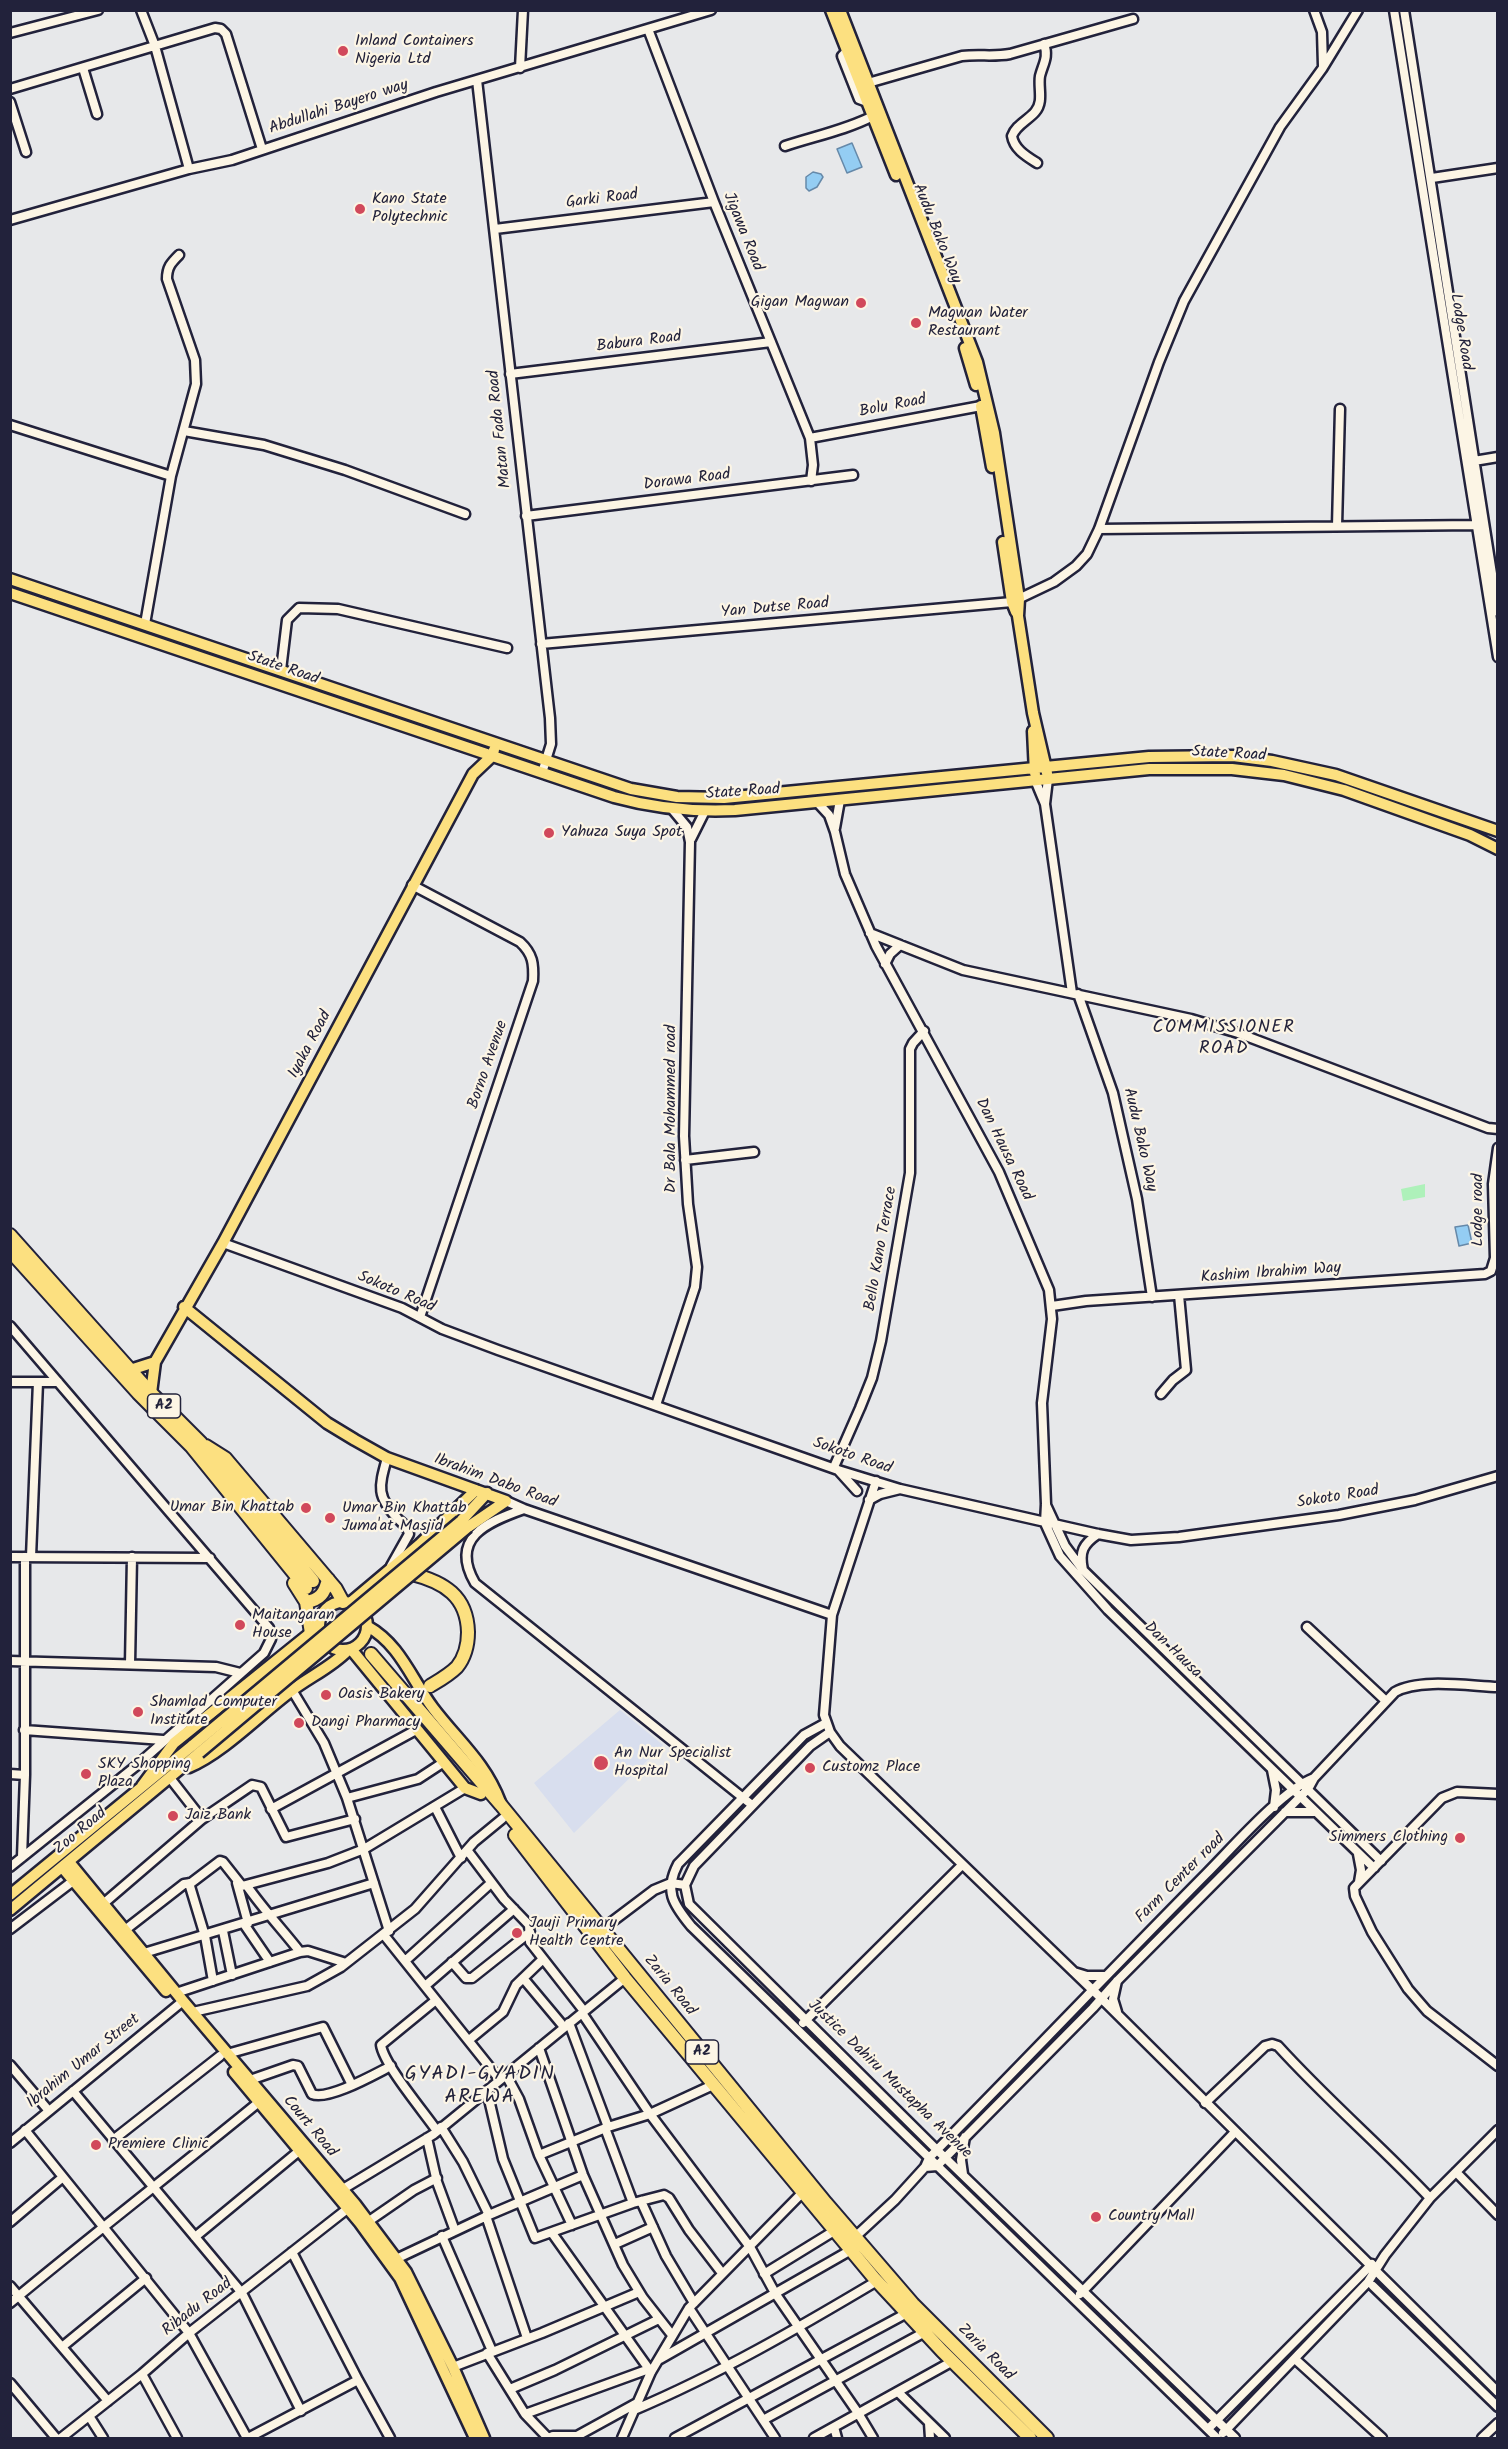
<!DOCTYPE html>
<style>
body{margin:0}
#map{position:relative;width:1508px;height:2449px;overflow:hidden;background:#e7e8ea;font-family:Kalam,sans-serif}
canvas{display:block}
.frame{position:absolute;inset:0;border:12px solid #22223b;pointer-events:none}
</style>
<div id="map">
<canvas width="1508" height="2449"></canvas>
<div class="frame"></div>
</div>
<script>
const ctx = document.querySelector('canvas').getContext('2d');
ctx.lineJoin = 'round';
function fill(path, color) { ctx.fillStyle = color; ctx.fill(path, 'evenodd'); }
function stroke(path, color, width, dash) { ctx.strokeStyle = color; ctx.lineWidth = width; ctx.lineCap = dash ? 'butt' : 'round'; ctx.setLineDash(dash || []); ctx.stroke(path); }
function drawText(font, color, halo, rows, align = 'center') {
  ctx.font = font + ' Kalam,sans-serif'; ctx.lineWidth = 4.5; ctx.setLineDash([]); ctx.textBaseline = 'middle'; ctx.strokeStyle = halo; ctx.fillStyle = color; for (const [text, x, y, turn = 0] of rows) {
    ctx.save(); ctx.translate(x, y); ctx.rotate((+turn || 0) * Math.PI / 180); ctx.textAlign = isNaN(turn) ? turn : align; if (halo) ctx.strokeText(text, 0, 0); ctx.fillText(text, 0, 0); ctx.restore();
  }
}
const built = new Path2D(`
 M620 1710 663 1745 574 1833 534 1783Z`);
const green = new Path2D(`
 M1425 1184V1197L1403 1201 1401 1189Z`);
const water = new Path2D(`
 M852 143 862 167 847 173 837 149Z
 M813 172 821 174 823 177 817 187 809 191 806 188V177Z
 M1468 1225 1472 1243 1459 1246 1455 1227Z`);
const highwayTunnel = new Path2D(`
 M313 1581 371 1654
 M311 1593 344 1632`);
const minor = new Path2D(`
 M141 10 155 46 189 169
 M1314 10 1322 32 1323 66
 M1394 10 1498 657
 M1404 10 1498 612
 M648 29 714 202 810 438 813 465 811 481
 M10 33 98 10
 M847 51 842 56 859 99 867 102
 M83 68 97 114
 M520 68 523 10
 M477 80 550 718 551 744 542 773
 M868 83 962 56C979 54 994 57 1010 54L1133 19
 M10 89 215 28 221 29 226 34 262 149
 M10 102 26 152
 M785 146C815 136 846 130 873 116
 M1037 163C1026 156 1014 149 1012 136 1016 125 1027 121 1035 112 1044 102 1038 88 1040 76 1043 64 1049 57 1044 44
 M1432 178 1498 168
 M10 220 189 169 232 160 436 92 711 10
 M495 229 714 202
 M510 374 771 342
 M10 425 171 476
 M184 431 264 445 345 470 465 514
 M810 438 981 406
 M1474 461 1498 457
 M526 516 853 475
 M1337 526 1340 409
 M1099 529 1476 525
 M145 624 171 476 196 384 195 360 167 279C167 267 171 263 179 255
 M541 644 1012 602 1054 582 1076 566 1087 554 1099 529 1159 362 1184 301 1280 127 1322 69 1358 10
 M281 670 287 620 299 608 338 609 507 648
 M1035 780 1045 804 1072 993
 M817 802 829 815 835 832 845 874 876 946 999 1172 1049 1290 1052 1319 1042 1403 1046 1504 1045 1523 1060 1556 1108 1610 1374 1868
 M1045 804 1048 779
 M835 828 840 800
 M691 839 705 811
 M412 885 520 942C533 954 534 964 533 981L420 1317
 M870 933 963 970 1191 1019 1238 1033 1488 1128 1498 1129
 M885 964 890 954 900 945
 M1078 994 1113 1093 1137 1199 1152 1297
 M685 1160 754 1152
 M223 1243 402 1308 442 1329 498 1350 838 1470 900 1489 1098 1534 1131 1540 1179 1537 1339 1515 1415 1500 1498 1476
 M1052 1306 1086 1301 1485 1274 1491 1271 1495 1258 1493 1184 1498 1148
 M10 1326 269 1628 271 1639 264 1653 136 1766 10 1867
 M10 1382H58
 M1161 1394 1173 1380 1186 1370 1179 1295
 M656 1405 695 1287 697 1267 688 1204 684 1136 690 842 687 827 672 809
 M387 1458C379 1487 376 1496 398 1519 403 1524 408 1527 409 1534L391 1566
 M834 1467 860 1408 872 1378 881 1341 910 1173V1049L913 1043 924 1031
 M838 1470 857 1491
 M876 1481 832 1615 824 1715 830 1732 840 1746 1102 1999 1498 2392
 M869 1500 880 1494 900 1489
 M506 1501 524 1509 832 1615
 M1046 1505 1065 1546 1083 1570 1381 1861
 M524 1509C487 1522 449 1538 475 1583L752 1805
 M10 1557 210 1558
 M31 1557 38 1382
 M1083 1570C1079 1552 1083 1544 1098 1534
 M1307 1627 1386 1701
 M10 1661 216 1667 240 1673
 M130 1664 132 1557
 M292 1690 324 1743 347 1798 389 1931
 M826 1723 804 1735 678 1864C664 1891 673 1904 691 1926L1217 2438
 M24 1730 163 1740
 M830 1732 810 1746 694 1866 685 1885 689 1904 937 2150 1235 2438
 M1272 1770 1276 1790 1274 1807
 M10 1774 25 1775
 M170 1778 202 1819
 M1314 1778C1282 1790 1232 1848 1206 1874 1113 1968 1022 2064 929 2158L925 2167 937 2166 1093 2008 1118 1980 1308 1789 1314 1778 1395 1692C1419 1678 1469 1686 1498 1687
 M1498 1794 1457 1792 1442 1798 1354 1888 1355 1896 1372 1932 1408 1989 1427 2011 1498 2066
 M347 1798 418 1779 444 1762
 M435 1807 461 1858
 M271 1809 416 1730
 M1285 1812H1315
 M467 1850 504 1899 529 1925 530 1942 584 2011
 M1358 1854 1361 1870 1359 1882
 M22 1857 25 1775V1557
 M189 1883 205 1936 213 1981
 M237 1883 248 1923
 M247 1886C263 1909 282 1929 300 1952
 M103 1904 202 1819 252 1785 261 1787 286 1837 355 1819
 M244 1924 270 1962
 M10 1929 73 1881
 M125 1930 184 1884 191 1883 220 1861 223 1862 242 1886 328 1863 364 1849 465 1788
 M601 1930 654 1890 671 1883 685 1885
 M223 1931 232 1975
 M384 1935 500 2080
 M144 1953 374 1883
 M405 1961 491 1883
 M452 1962 466 1978H472L530 1932
 M1074 1972 1087 1976H1106
 M523 1978 564 2027
 M425 1986 514 1909
 M176 1993 300 1952 308 1951 346 1963
 M436 2000 381 2045C384 2065 424 2112 437 2131
 M193 2012 307 1986 341 1967 415 1909 474 1842 502 1819
 M1117 2012 1113 1999 1117 1981
 M582 2013 650 2114 750 2247 775 2293 858 2413 873 2438
 M569 2023 608 2127
 M803 2023 962 1865
 M469 2040 503 2012 516 1985 543 1959
 M539 2048 583 2175 623 2265 643 2298 672 2335
 M227 2054 323 2027 352 2085
 M10 2065 49 2111
 M506 2075 519 2099 539 2155 572 2225
 M250 2080 293 2065 298 2066 312 2094C328 2101 375 2074 391 2066
 M73 2091 242 2293 301 2411
 M487 2091 503 2159 535 2238 633 2203 664 2195 669 2198 689 2230 722 2273
 M1205 2103 1265 2046 1272 2044 1278 2046C1326 2099 1381 2146 1430 2198
 M441 2127 463 2162 489 2215
 M605 2128 633 2203
 M25 2130 189 2333 247 2438
 M427 2138 437 2182 455 2231
 M113 2140 220 2056
 M10 2143 183 2001
 M539 2155 608 2127 650 2114 713 2085
 M1456 2172 1498 2215
 M963 2174 961 2160 965 2137
 M343 2189 434 2134 625 1978
 M641 2201 666 2256 694 2303
 M486 2216 527 2338
 M369 2221 414 2190 437 2178
 M10 2222 63 2177
 M552 2233 651 2372
 M442 2236 492 2351
 M195 2237 299 2151
 M855 2237 895 2200 925 2167
 M615 2244 653 2227
 M292 2252 358 2380
 M396 2259 489 2215 583 2175
 M764 2274 834 2231
 M10 2286 108 2401
 M1373 2286 1498 2407
 M1080 2294 1235 2132
 M10 2303C92 2235 176 2170 259 2102
 M689 2308 775 2438
 M62 2347 146 2278
 M487 2353 525 2414 548 2438 553 2436 555 2438
 M660 2359 851 2250
 M1295 2359 1382 2438
 M453 2367 542 2333 639 2292
 M142 2374 177 2438
 M10 2383 56 2438
 M510 2389 555 2370 659 2319
 M898 2392 945 2438
 M634 2410C719 2374 798 2328 877 2281
 M525 2414 649 2369
 M89 2416 103 2438
 M763 2420 925 2332
 M929 2423 930 2438
 M834 2427 837 2438
 M1208 2429 1372 2264
 M1223 2433 1368 2282 1385 2255 1430 2198 1498 2130
 M553 2436H577L637 2403
 M61 2438 142 2374 189 2333 351 2206
 M248 2438 358 2380 390 2438
 M622 2438 651 2372 689 2308 803 2192
 M675 2438 907 2313
 M814 2438 953 2361
 M1482 2438 1498 2423`);
const major = new Path2D(`
 M831 10 896 175
 M840 10 977 362 994 433 1019 599 1018 616 1033 713 1047 773
 M965 348 976 385
 M981 406 992 467
 M1003 542 1012 602 1016 612
 M10 579 631 789 677 797 724 798 1149 757 1233 756 1272 761 1336 775 1498 831
 M10 593 614 797C654 808 693 812 735 810L1149 769H1232L1284 775 1344 790 1470 835 1498 849
 M1033 731 1035 773
 M184 1307 327 1423 355 1440 387 1458 506 1501
 M130 1370 155 1362
 M151 1393 155 1362 223 1243 473 774 492 756 494 750
 M461 1521 487 1493
 M468 1527 506 1501
 M319 1626a24 24 0 1 1 48 0a24 24 0 1 1-48 0Z
 M350 1603 419 1545 476 1490
 M367 1626C401 1645 411 1679 433 1708 458 1741 485 1762 500 1802
 M351 1649 465 1788 481 1794
 M189 1767C224 1752 260 1714 291 1691 309 1677 332 1667 348 1650
 M142 1786 174 1743 318 1627
 M69 1862 183 2001 355 2204 406 2272 453 2367 484 2438
 M62 1867 166 1991
 M10 1895 193 1745
 M10 1910 199 1753
 M234 2072 360 2223 400 2278 475 2438`);
const highway = new Path2D(`
 M10 1235 151 1393 201 1443 313 1581
 M10 1251 138 1393 191 1446 306 1588
 M206 1446 225 1458 336 1589 343 1602
 M412 1574C444 1582 467 1596 468 1632 468 1644 465 1657 457 1667 449 1675 440 1680 430 1686
 M294 1583 306 1602 311 1633
 M306 1602C320 1600 325 1593 328 1579
 M371 1654 501 1805 826 2203 913 2304 1047 2438
 M515 1835 625 1978 874 2278 942 2351 1030 2438`);
const majorBridge = new Path2D(`
 M193 1745 461 1521
 M199 1753 468 1527`);
const markers = [
 [343,51,6,"#d1495b"],
 [360,209,6,"#d1495b"],
 [861,303,6,"#d1495b"],
 [916,323,6,"#d1495b"],
 [549,833,6,"#d1495b"],
 [306,1508,6,"#d1495b"],
 [330,1518,6,"#d1495b"],
 [240,1625,6,"#d1495b"],
 [326,1695,6,"#d1495b"],
 [138,1712,6,"#d1495b"],
 [299,1723,6,"#d1495b"],
 [601,1763,8,"#d1495b"],
 [810,1768,6,"#d1495b"],
 [86,1774,6,"#d1495b"],
 [173,1816,6,"#d1495b"],
 [1460,1838,6,"#d1495b"],
 [517,1933,6,"#d1495b"],
 [96,2145,6,"#d1495b"],
 [1096,2217,6,"#d1495b"]
];
const shields = [
 [164,1406,33],
 [702,2052,33]
];
const shieldNames = [
 ["A2",164,1406],
 ["A2",702,2052]
];
const poiNames = [
 ["Inland Containers",355,42],
 ["Nigeria Ltd",355,60],
 ["Kano State",372,200],
 ["Polytechnic",372,218],
 ["Gigan Magwan",849,303,"right"],
 ["Magwan Water",928,314],
 ["Restaurant",928,332],
 ["Yahuza Suya Spot",561,833],
 ["Umar Bin Khattab",294,1508,"right"],
 ["Umar Bin Khattab",342,1509],
 ["Juma'at Masjid",342,1527],
 ["Maitangaran",252,1616],
 ["House",252,1634],
 ["Oasis Bakery",338,1695],
 ["Shamlad Computer",150,1703],
 ["Institute",150,1721],
 ["Dangi Pharmacy",311,1723],
 ["An Nur Specialist",614,1754],
 ["Hospital",614,1772],
 ["SKY Shopping",98,1765],
 ["Plaza",98,1783],
 ["Customz Place",822,1768],
 ["Jaiz Bank",185,1816],
 ["Simmers Clothing",1448,1838,"right"],
 ["Jauji Primary",529,1924],
 ["Health Centre",529,1942],
 ["Premiere Clinic",108,2145],
 ["Country Mall",1108,2217]
];
const streetNames = [
 ["Abdullahi Bayero way",339,108,-18],
 ["Garki Road",602,200,-7],
 ["Jigawa Road",742,232,68],
 ["Audu Bako Way",936,234,68],
 ["Lodge Road",1460,332,81],
 ["Babura Road",639,343,-7],
 ["Bolu Road",893,407,-11],
 ["Matan Fada Road",501,429,-96],
 ["Dorawa Road",687,481,-7],
 ["Yan Dutse Road",775,609,-5],
 ["State Road",283,669,19],
 ["State Road",1229,755,3],
 ["State Road",743,793,-4],
 ["Iyaka Road",311,1045,-62],
 ["Borno Avenue",489,1065,-71],
 ["Dr Bala Mohammed road",672,1109,-90],
 ["Audu Bako Way",1139,1140,77],
 ["Dan Hausa Road",1003,1150,64],
 ["Lodge road",1479,1210,-90],
 ["Bello Kano Terrace",882,1249,-80],
 ["Kashim Ibrahim Way",1271,1274,-4],
 ["Sokoto Road",396,1293,23],
 ["Sokoto Road",852,1457,19],
 ["Ibrahim Dabo Road",495,1482,20],
 ["Sokoto Road",1338,1498,-9],
 ["Dan Hausa",1172,1651,44],
 ["Zoo Road",81,1832,-40],
 ["Farm Center road",1181,1879,-45],
 ["Zaria Road",669,1986,51],
 ["Ibrahim Umar Street",84,2062,-39],
 ["Justice Dahiru Mustapha Avenue",889,2080,44],
 ["Court Road",309,2127,50],
 ["Ribadu Road",198,2308,-38],
 ["Zaria Road",985,2353,45]
];
const neighbourhoodNames = [
 ["COMMISSIONER",1224,1029],
 ["ROAD",1224,1050]
];
const quarterNames = [
 ["GYADI-GYADIN",480,2076],
 ["AREWA",480,2099]
];
fill(built, '#d8deee');
fill(green, '#aef1ba');
fill(water, '#94cdf3');
stroke(water, '#6689a9', 1.5);
stroke(highwayTunnel, '#c0c0c7', 12, [12, 6]);
stroke(minor, '#22223b', 13);
stroke(major, '#22223b', 15);
stroke(highway, '#22223b', 16);
stroke(minor, '#fcf5e5', 8);
stroke(major, '#fce080', 10);
stroke(highway, '#fce080', 12);
stroke(majorBridge, '#22223b', 15, []);
stroke(majorBridge, '#fce080', 10);
for (const [x, y, r, color] of markers) { const dot = new Path2D(); dot.arc(x, y, r, 0, 2 * Math.PI); ctx.fillStyle = color; ctx.fill(dot); stroke(dot, '#fcf5e5', 2); }
for (const [x, y, w] of shields) { const box = new Path2D(); box.roundRect(x - w / 2, y - 12, w, 24, 4.5); ctx.fillStyle = '#fcf5e5'; ctx.fill(box); stroke(box, '#22223b', 1.5); }
drawText('bold 15px', '#22223b', null, shieldNames);
drawText('16px', '#22223b', '#fcf5e5', poiNames, 'left');
drawText('16px', '#22223b', '#fcf5e5', streetNames);
ctx.letterSpacing = '1.5px';
drawText('18px', '#22223b', '#fcf5e5', neighbourhoodNames);
ctx.letterSpacing = '0px';
ctx.letterSpacing = '1.5px';
drawText('20px', '#22223b', '#fcf5e5', quarterNames);
ctx.letterSpacing = '0px';
</script>
